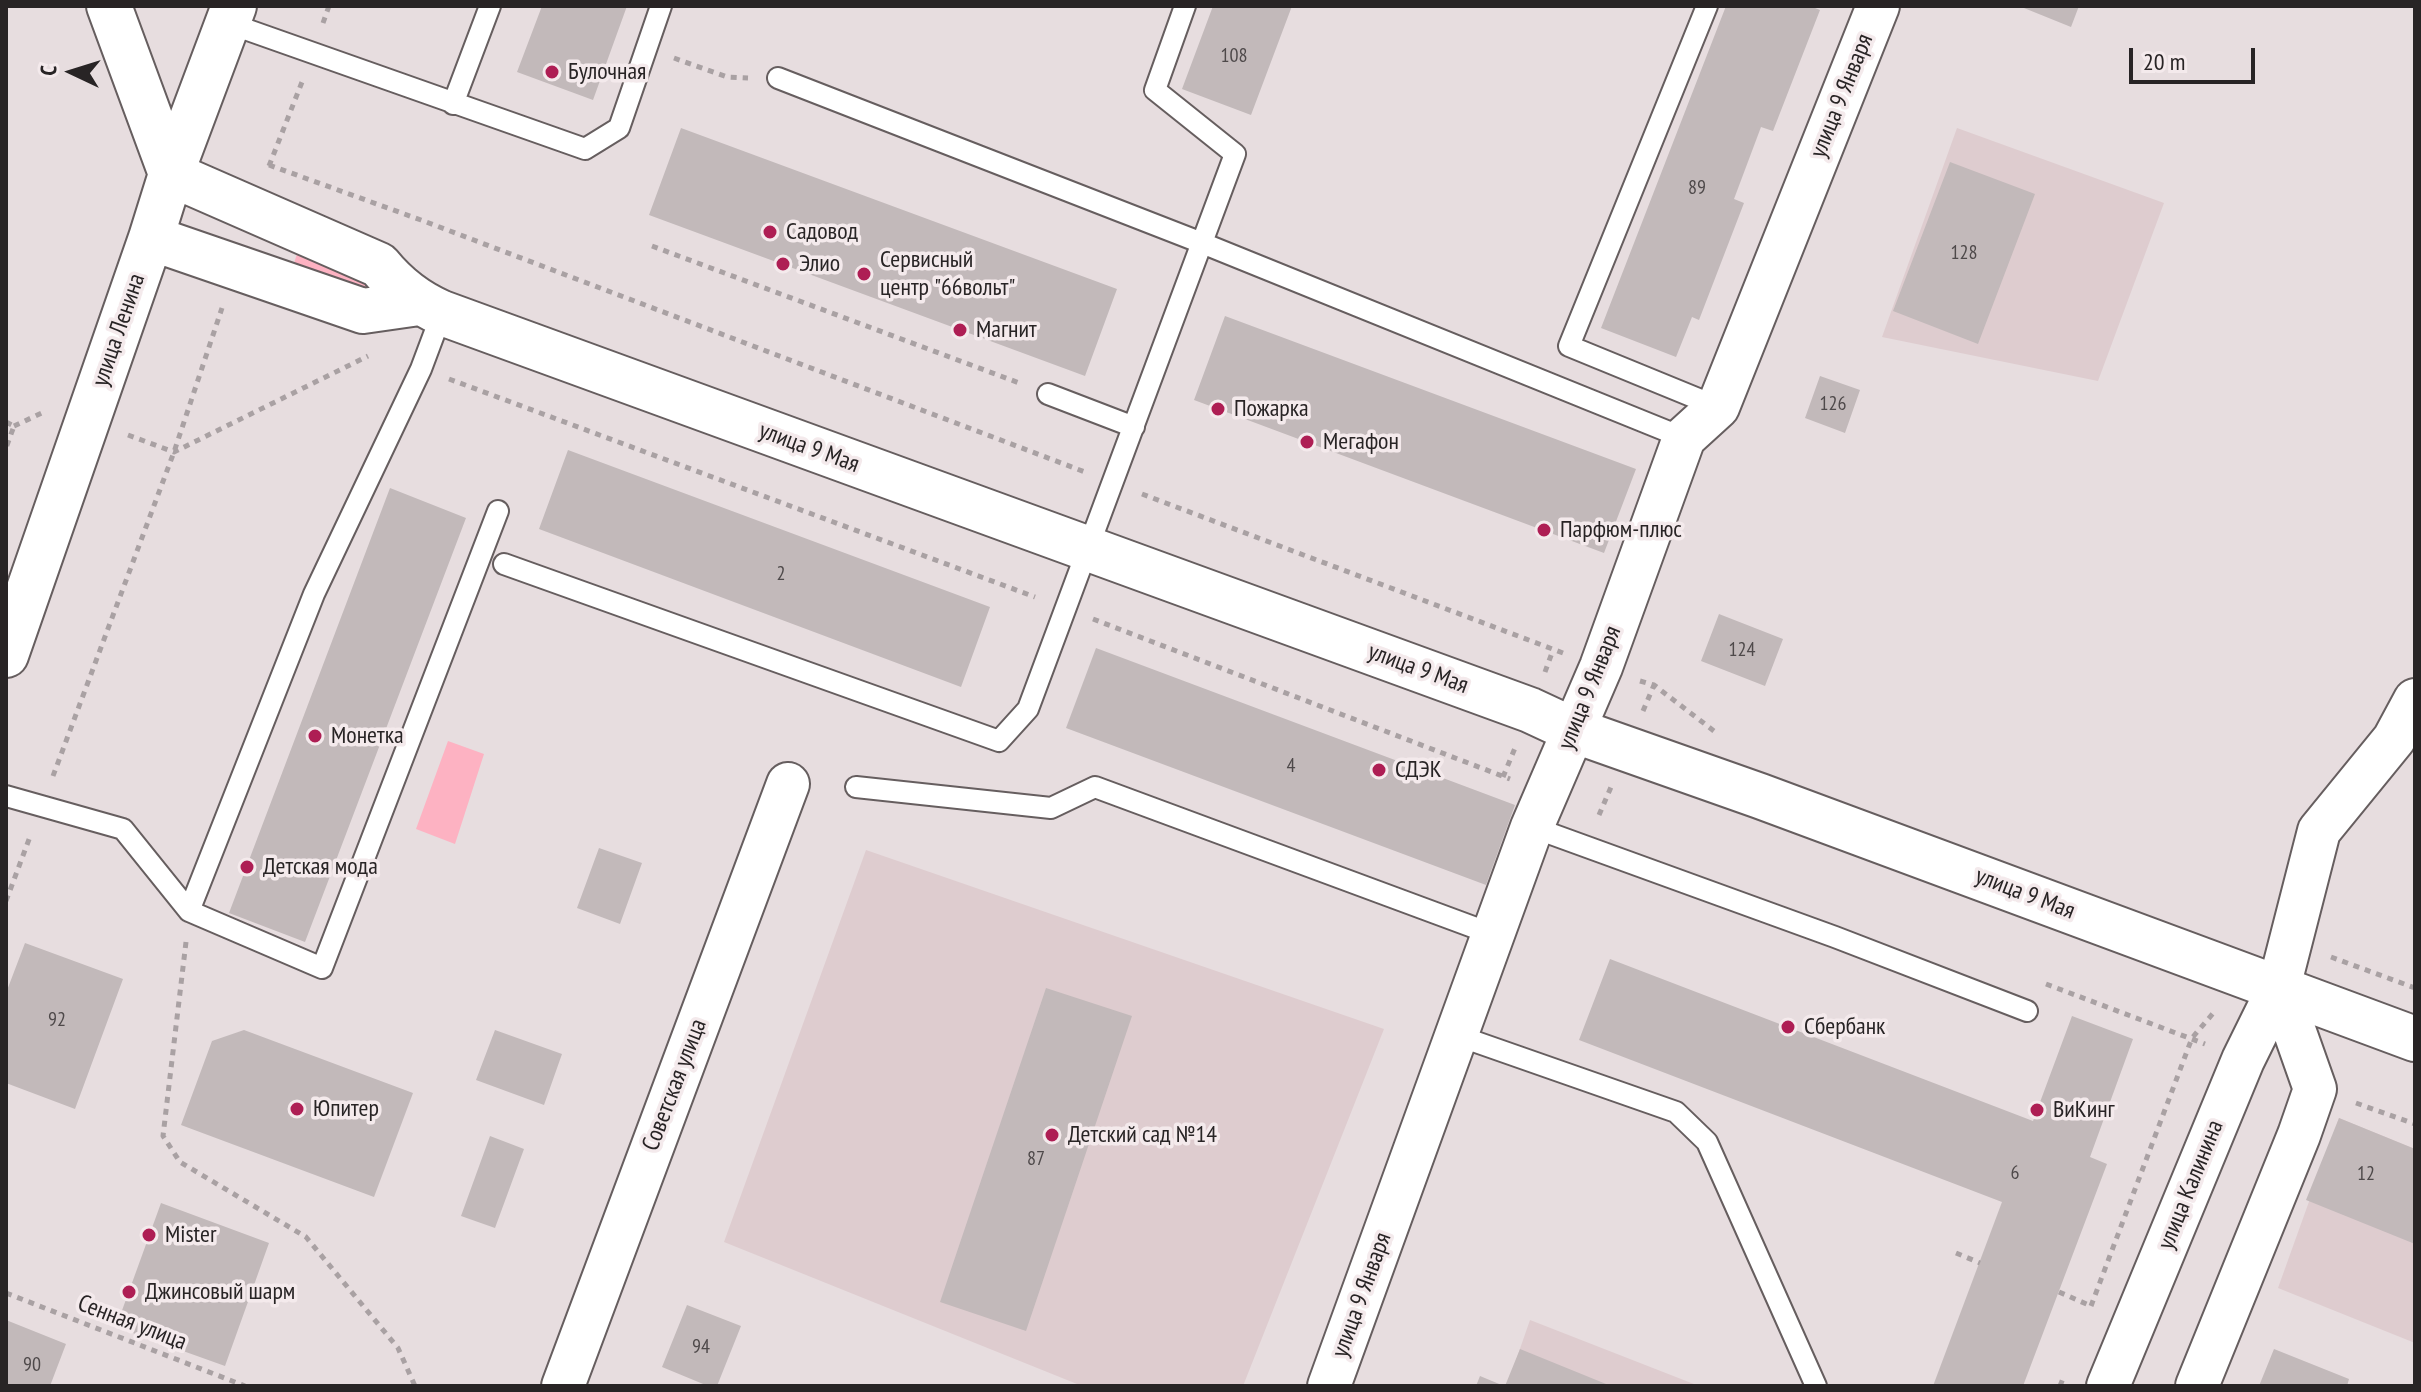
<!DOCTYPE html>
<meta charset="utf-8">
<style>
body{margin:0}
#map{position:relative;width:2421px;height:1392px;overflow:hidden;background:#e7dddf;font-family:"PT Sans Narrow",sans-serif}
canvas{display:block}
.frame{position:absolute;inset:0;border:8px solid #282425;pointer-events:none}
.north{position:absolute;left:32px;top:32px;width:80px;height:80px;-webkit-text-stroke:6px #f4eaec;paint-order:stroke;rotate:274deg;font-size:22px;font-weight:700;line-height:32px;text-align:center;color:#282425}
.north::after{content:'';display:block;margin:auto;width:28px;height:36px;background:#282425;clip-path:polygon(50% 0,100% 100%,50% 72%,0 100%)}
.scale{position:absolute;left:2129px;top:48px;width:126px;height:36px;box-sizing:border-box;border:4px solid #282425;border-top:0;padding-left:10px;font-size:24px;line-height:28px;white-space:nowrap;color:#282425;-webkit-text-stroke:6px #f4eaec;paint-order:stroke}
</style>
<div id="map">
<canvas width="2421" height="1392"></canvas>
<div class="frame"></div>
<div class="north">С</div>
<div class="scale">20 m</div>
</div>
<script>
const ctx = document.querySelector('canvas').getContext('2d');
ctx.lineJoin = 'round';
function fill(path, color) { ctx.fillStyle = color; ctx.fill(path, 'evenodd'); }
function stroke(path, color, width, dash) { ctx.strokeStyle = color; ctx.lineWidth = width; ctx.lineCap = dash ? 'butt' : 'round'; ctx.setLineDash(dash || []); ctx.stroke(path); }
function drawText(font, color, halo, rows, align = 'center') {
  ctx.font = font + ' "PT Sans Narrow",sans-serif'; ctx.lineWidth = 7; ctx.setLineDash([]); ctx.textBaseline = 'middle'; ctx.strokeStyle = halo; ctx.fillStyle = color; for (const [text, x, y, turn = 0] of rows) {
    ctx.save(); ctx.translate(x, y); ctx.rotate((+turn || 0) * Math.PI / 180); ctx.textAlign = isNaN(turn) ? turn : align; if (halo) ctx.strokeText(text, 0, 0); ctx.fillText(text, 0, 0); ctx.restore();
  }
}
const built = new Path2D(`
 M1957 128 2164 203 2098 381 1882 337Z
 M866 850 1384 1029 1243 1386H1082L724 1242Z
 M2339 1118 2415 1149V1343L2278 1288Z
 M1530 1320 1699 1386H1507Z`);
const green = new Path2D(`
 M304 253 376 279V296L293 266 297 254Z
 M448 741 484 754 455 844 416 829Z`);
const building = new Path2D(`
 M542 6H627L593 100 517 72Z
 M1213 6H1292L1251 115 1182 89Z
 M1726 6H1810L1820 10 1773 131 1761 127 1734 199 1744 203 1699 320 1692 317 1676 357 1601 328Z
 M2019 6H2079L2071 27Z
 M681 128 1117 289 1085 376 649 215Z
 M1950 162 2035 194 1978 344 1893 311Z
 M1225 316 1636 469 1604 553 1194 400Z
 M1820 376 1860 390 1845 433 1805 418Z
 M568 450 990 607 961 687 539 529Z
 M390 488 466 518 305 942 229 913Z
 M1719 614 1783 639 1765 686 1701 661Z
 M1096 648 1515 805 1486 885 1066 728Z
 M599 848 642 863 620 924 577 908Z
 M25 943 123 979 75 1109 6 1083V993Z
 M1610 959 2033 1121 2072 1016 2133 1039 2090 1157 2107 1164 2023 1386H1933L2002 1202 1579 1040Z
 M1046 988 1132 1016 1026 1331 940 1302Z
 M244 1030 413 1093 374 1197 181 1125 212 1041Z
 M495 1030 562 1054 544 1105 476 1080Z
 M2339 1118 2415 1149V1244L2306 1200Z
 M490 1136 524 1149 495 1228 461 1216Z
 M161 1203 269 1243 225 1366 116 1327Z
 M687 1305 741 1326 717 1386H708L662 1367Z
 M6 1320 66 1344 50 1386H6Z
 M1520 1349 1611 1386H1505Z
 M2274 1349 2349 1379 2347 1386H2259Z
 M1480 1376 1504 1386H1476Z`);
const path = new Path2D(`
 M323 23 329 6
 M674 58 727 77 748 78
 M269 165 421 220 1085 472
 M269 166 302 82
 M652 246 1022 384
 M449 379 1035 597
 M6 422 14 426 6 448
 M14 426 44 412
 M128 435 174 452 368 356
 M1142 494 1563 653
 M1093 619 1510 779
 M1545 672 1553 650
 M1640 681 1654 685 1714 731
 M1643 711 1654 685
 M53 776 174 452 222 308
 M1503 777 1515 748
 M1599 815 1611 787
 M6 901 31 834
 M186 942 163 1136 180 1162 306 1237 398 1348 415 1386
 M2331 957 2415 988
 M2046 984 2205 1044
 M2356 1103 2415 1124
 M1956 1253 1980 1263
 M2059 1292 2091 1306
 M6 1293 245 1386
 M2091 1306 2192 1038 2215 1011
 M2060 1386 2064 1376`);
const service = new Path2D(`
 M1707 6 1569 346 1718 407
 M228 23 585 149 619 128 661 6
 M778 78 1202 243 1684 438
 M453 104 490 6
 M1048 394 1134 427
 M504 564 999 741 1028 709 1235 154 1155 90 1185 6
 M856 787 1051 808 1095 787 1492 934
 M6 796 123 829 189 911 322 968 498 511
 M1532 827 1835 937 2027 1011
 M189 911 314 594 421 369 442 313
 M1456 1035 1676 1112 1707 1142 1816 1386`);
const minor = new Path2D(`
 M563 1386 788 784
 M1329 1386 1532 827 1601 667 1684 438 1718 407 1878 6
 M2108 1386 2243 1060 2279 987
 M2197 1386 2299 1135 2315 1089 2279 987 2319 831 2394 739 2415 700`);
const tertiary = new Path2D(`
 M109 6 171 174 379 265C397 287 416 302 442 313L1530 710 1573 730 1760 796 2415 1039
 M151 238 363 311 419 303
 M6 655 151 238 171 174 234 6`);
const markers = [
 [552,72,8,"#ae1e54"],
 [770,232,8,"#ae1e54"],
 [783,264,8,"#ae1e54"],
 [864,274,8,"#ae1e54"],
 [960,330,8,"#ae1e54"],
 [1218,409,8,"#ae1e54"],
 [1307,442,8,"#ae1e54"],
 [1544,530,8,"#ae1e54"],
 [315,736,8,"#ae1e54"],
 [1379,770,8,"#ae1e54"],
 [247,867,8,"#ae1e54"],
 [1788,1027,8,"#ae1e54"],
 [297,1109,8,"#ae1e54"],
 [2037,1110,8,"#ae1e54"],
 [1052,1135,8,"#ae1e54"],
 [149,1235,8,"#ae1e54"],
 [129,1292,8,"#ae1e54"]
];
const numberNames = [
 ["108",1234,56],
 ["89",1697,188],
 ["128",1964,253],
 ["126",1833,404],
 ["2",781,574],
 ["124",1742,650],
 ["4",1291,766],
 ["92",57,1020],
 ["87",1036,1159],
 ["6",2015,1173],
 ["12",2366,1174],
 ["94",701,1347],
 ["90",32,1365]
];
const poiNames = [
 ["Булочная",568,72],
 ["Садовод",786,232],
 ["Сервисный",880,260],
 ["центр \"66вольт\"",880,288],
 ["Элио",799,264],
 ["Магнит",976,330],
 ["Пожарка",1234,409],
 ["Мегафон",1323,442],
 ["Парфюм-плюс",1560,530],
 ["Монетка",331,736],
 ["СДЭК",1395,770],
 ["Детская мода",263,867],
 ["Сбербанк",1804,1027],
 ["Юпитер",313,1109],
 ["ВиКинг",2053,1110],
 ["Детский сад №14",1068,1135],
 ["Mister",165,1235],
 ["Джинсовый шарм",145,1292]
];
const streetNames = [
 ["улица 9 Января",1842,96,-68],
 ["улица Ленина",119,330,-71],
 ["улица 9 Мая",809,448,20],
 ["улица 9 Мая",1418,669,20],
 ["улица 9 Января",1590,688,-68],
 ["улица 9 Мая",2025,894,21],
 ["Советская улица",675,1085,-69],
 ["улица Калинина",2191,1185,-68],
 ["улица 9 Января",1362,1295,-70],
 ["Сенная улица",132,1323,21]
];
fill(built, '#decccf');
fill(green, '#fdb2c2');
fill(building, '#c2b9ba');
stroke(service, '#665e5f', 24);
stroke(minor, '#665e5f', 46);
stroke(tertiary, '#665e5f', 48);
stroke(path, '#a9a1a3', 5, [6, 6]);
stroke(service, '#fff', 20);
stroke(minor, '#fff', 42);
stroke(tertiary, '#fff', 44);
for (const [x, y, r, color] of markers) { const dot = new Path2D(); dot.arc(x, y, r, 0, 2 * Math.PI); ctx.fillStyle = color; ctx.fill(dot); stroke(dot, '#f4eaec', 3); }
drawText('20px', '#4e494a', null, numberNames);
drawText('24px', '#282425', '#f4eaec', poiNames, 'left');
drawText('24px', '#282425', '#f4eaec', streetNames);
</script>
